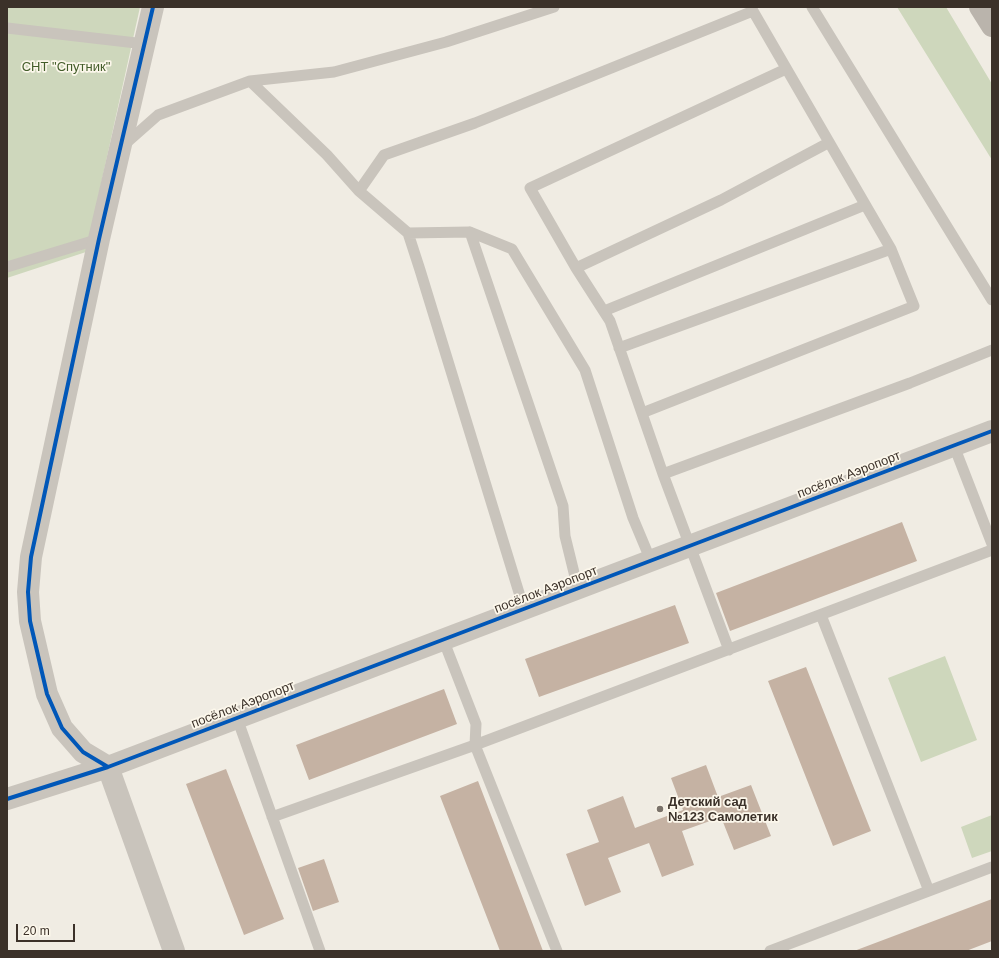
<!DOCTYPE html>
<meta charset="utf-8">
<style>
body{margin:0}
#map{position:relative;width:999px;height:958px;overflow:hidden;background:#f0ece3;font-family:Arial,sans-serif}
canvas{display:block}
.frame{position:absolute;inset:0;border:8px solid #3b3129;pointer-events:none}
.scale{position:absolute;left:16px;top:924px;width:59px;height:18px;box-sizing:border-box;border:2px solid #3b3129;border-top:0;padding-left:5px;font-size:12px;line-height:14px;white-space:nowrap;color:#3b3129;-webkit-text-stroke:3px #fcf7eb;paint-order:stroke}
</style>
<div id="map">
<canvas width="999" height="958"></canvas>
<div class="frame"></div>
<div class="scale">20 m</div>
</div>
<script>
const ctx = document.querySelector('canvas').getContext('2d');
ctx.lineJoin = 'round';
function fill(path, color) { ctx.fillStyle = color; ctx.fill(path, 'evenodd'); }
function stroke(path, color, width, dash) { ctx.strokeStyle = color; ctx.lineWidth = width; ctx.lineCap = dash ? 'butt' : 'round'; ctx.setLineDash(dash || []); ctx.stroke(path); }
function drawText(font, color, halo, rows, align = 'center') {
  ctx.font = font + ' Arial,sans-serif'; ctx.lineWidth = 3.5; ctx.setLineDash([]); ctx.textBaseline = 'middle'; ctx.strokeStyle = halo; ctx.fillStyle = color; for (const [text, x, y, turn = 0] of rows) {
    ctx.save(); ctx.translate(x, y); ctx.rotate((+turn || 0) * Math.PI / 180); ctx.textAlign = isNaN(turn) ? turn : align; if (halo) ctx.strokeText(text, 0, 0); ctx.fillText(text, 0, 0); ctx.restore();
  }
}
const green = new Path2D(`
 M7 7H140L86 252 7 278Z
 M897 7H946L992 84V160Z
 M945 656 977 740 921 762 888 678Z
 M992 815V851L972 858 961 827Z`);
const building = new Path2D(`
 M902 522 917 561 730 631 716 593Z
 M675 605 689 643 539 697 525 659Z
 M806 667 871 831 833 846 768 681Z
 M444 689 457 724 309 780 296 745Z
 M706 765 718 797 751 785 771 836 734 850 721 817 682 831 694 865 662 877 649 843 608 858 621 892 585 906 566 854 599 842 587 810 623 796 635 828 683 810 671 778Z
 M226 769 284 919 244 935 186 784Z
 M478 781 543 951H500L440 796Z
 M324 859 339 902 313 911 298 868Z
 M992 899V941L966 951H854Z`);
const lane = new Path2D(`
 M812 7 992 300
 M7 28 145 44
 M250 81 327 155 359 191 408 233 470 232 512 249 585 370 633 518 651 561
 M124 145 158 115 250 81 334 72 446 42 554 7
 M359 191 384 155 475 123 753 11 891 249 914 306 642 413
 M470 232 563 506 565 536 578 589
 M408 233 420 270 524 609
 M7 267 99 239
 M576 268 721 200 828 143
 M604 311 865 205
 M619 348 891 249
 M954 446 992 544
 M663 474 910 383 992 350
 M821 615 929 891
 M443 639 476 724 475 745 992 550
 M729 650 663 474 610 321 576 268 530 188 786 69
 M237 718 320 951
 M272 817 475 745 557 951
 M770 951 992 867`);
const street = new Path2D(`
 M108 767 83 752 62 728 47 694 30 621 28 592 31 557 99 239 153 7
 M108 767 174 951
 M7 799 108 767 992 431`);
const secondary = new Path2D(`
 M980 7 992 26`);
const cycleway = new Path2D(`
 M108 767 83 752 62 728 47 694 30 621 28 592 31 557 99 239 153 7
 M7 799 108 767 992 431`);
const markers = [
 [660,809,4,"#7a726a"]
];
const parkNames = [
 ["СНТ \"Спутник\"",66,67]
];
const streetNames = [
 ["посёлок Аэропорт",849,475,-21],
 ["посёлок Аэропорт",546,590,-21],
 ["посёлок Аэропорт",243,705,-21]
];
const poiNames = [
 ["Детский сад",668,802],
 ["№123 Самолетик",668,817]
];
fill(green, '#ced7bc');
fill(building, '#c5b2a3');
stroke(lane, '#c9c4bc', 11);
stroke(street, '#c9c4bc', 22);
stroke(secondary, '#bab4ac', 22);
stroke(cycleway, '#0057b8', 4);
for (const [x, y, r, color] of markers) { const dot = new Path2D(); dot.arc(x, y, r, 0, 2 * Math.PI); ctx.fillStyle = color; ctx.fill(dot); stroke(dot, '#fcf7eb', 1.5); }
drawText('13px', '#435d2a', '#fcf7eb', parkNames);
drawText('13px', '#3b3129', '#fcf7eb', streetNames);
drawText('bold 13px', '#3b3129', '#fcf7eb', poiNames, 'left');
</script>
